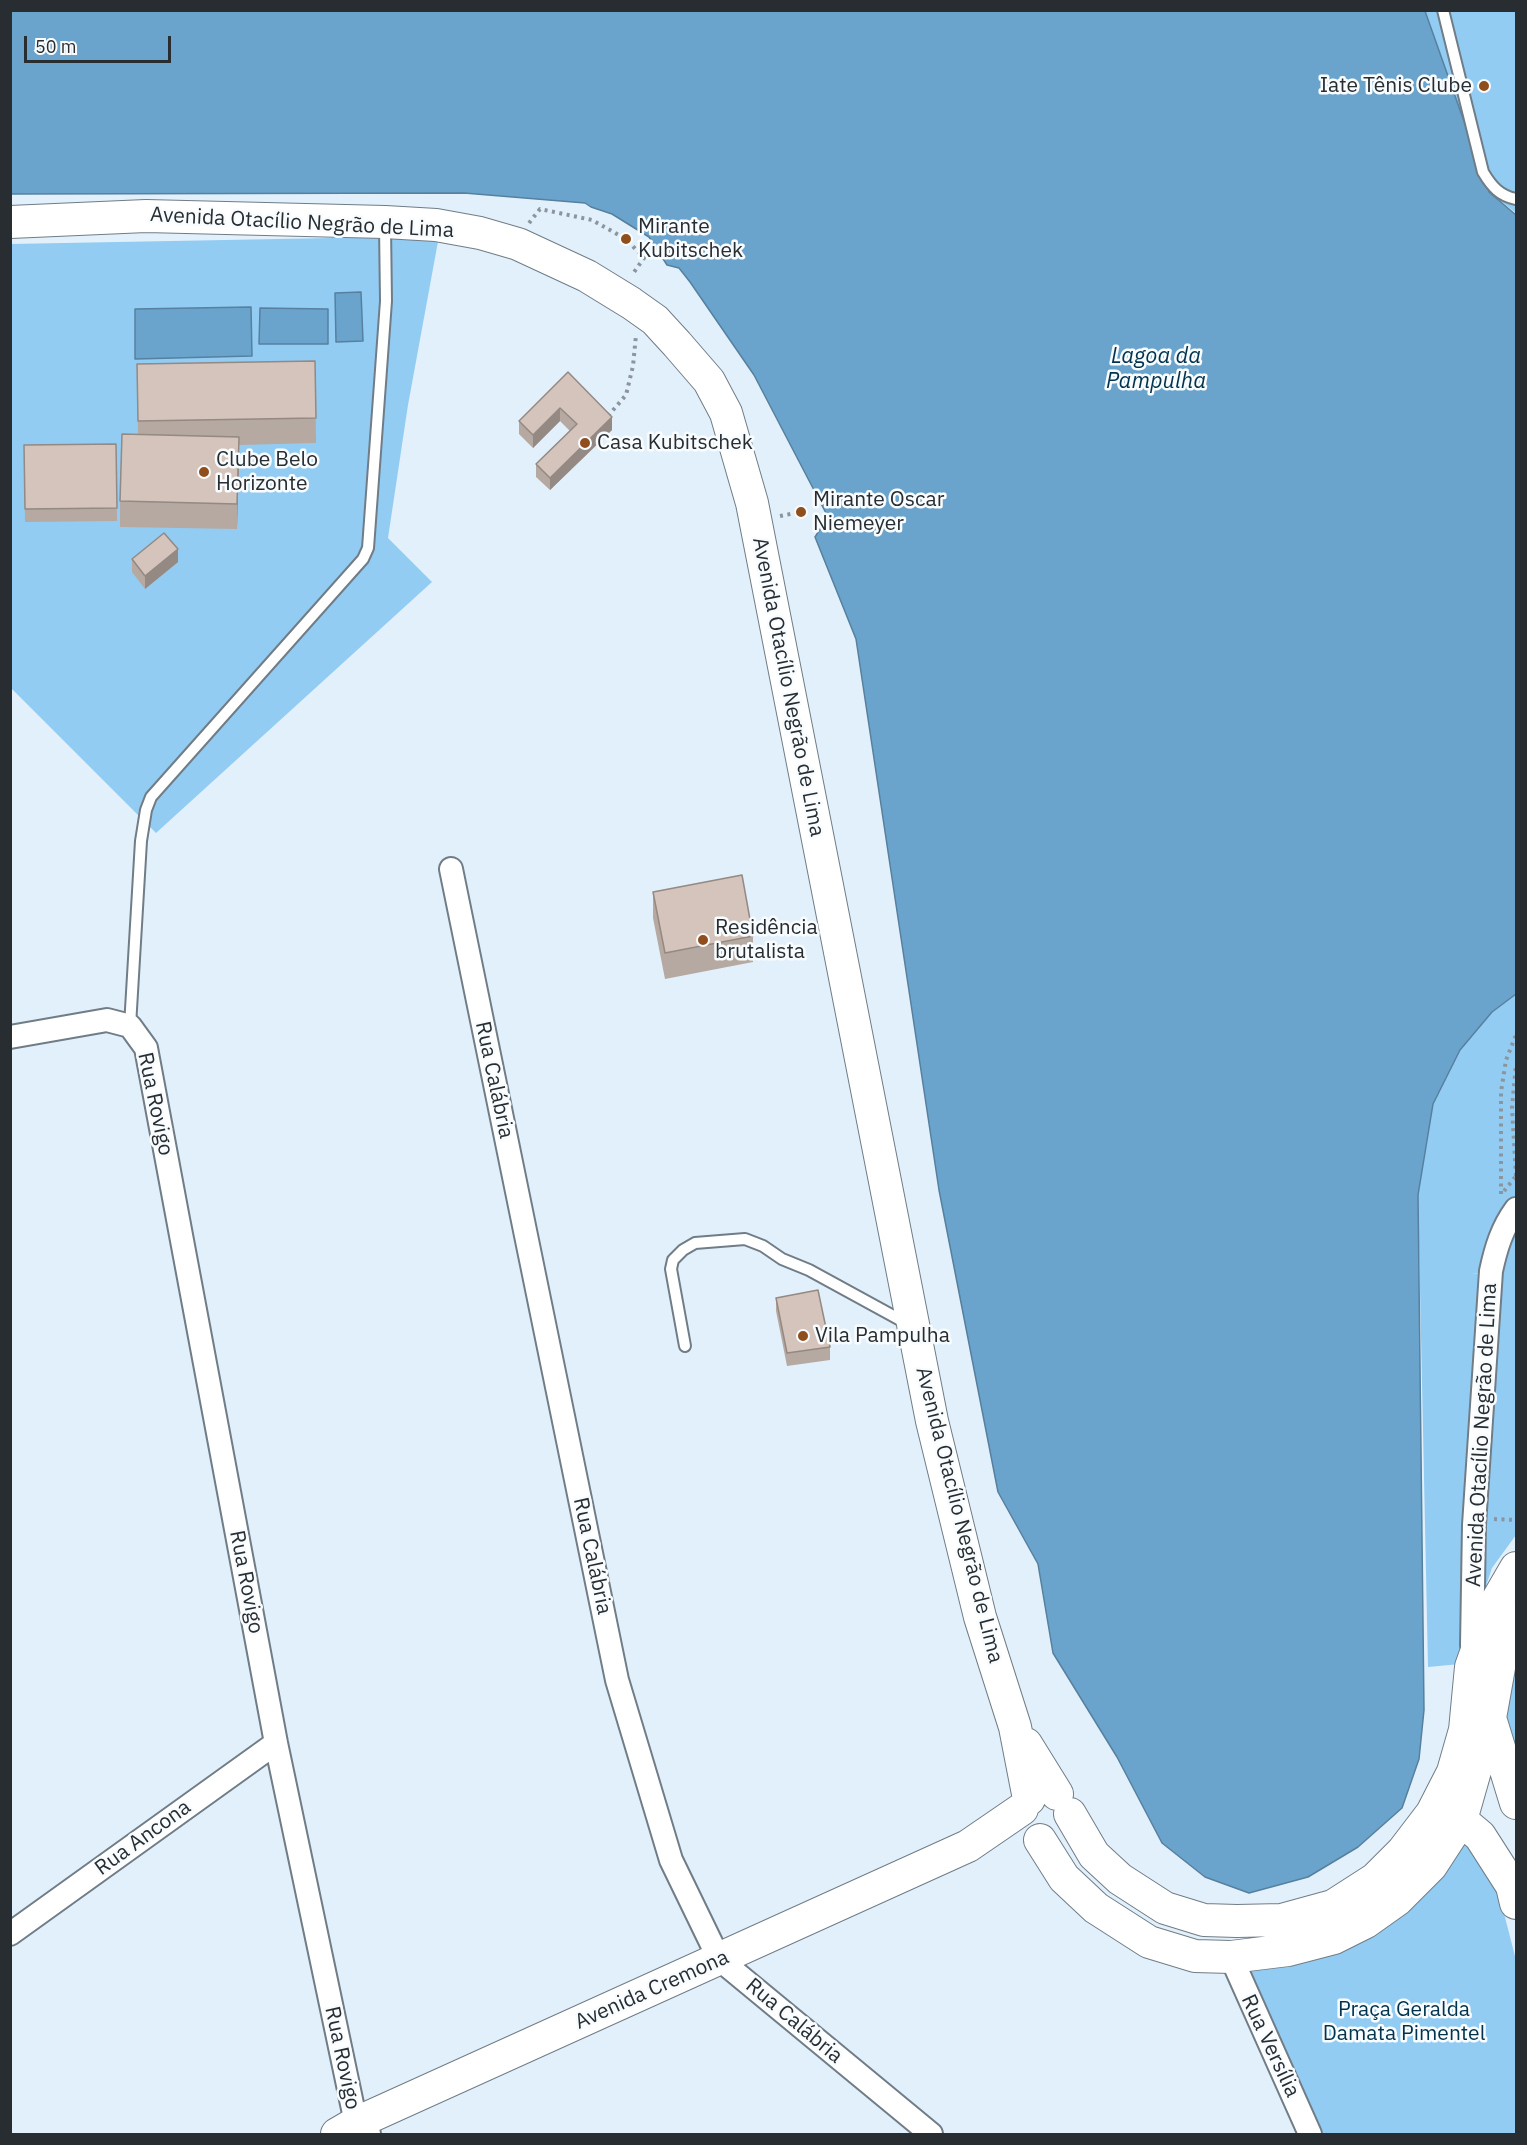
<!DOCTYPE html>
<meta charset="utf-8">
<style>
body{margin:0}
#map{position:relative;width:1527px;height:2145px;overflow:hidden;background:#e2f0fb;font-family:"IBM Plex Sans",sans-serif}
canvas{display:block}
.frame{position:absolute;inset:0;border:12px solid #272d31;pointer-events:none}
.scale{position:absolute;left:24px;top:36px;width:147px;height:27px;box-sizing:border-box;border:3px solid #272d31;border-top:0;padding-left:8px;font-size:18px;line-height:21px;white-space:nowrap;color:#272d31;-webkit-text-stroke:4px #f9fcfe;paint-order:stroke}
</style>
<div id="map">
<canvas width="1527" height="2145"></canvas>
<div class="frame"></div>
<div class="scale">50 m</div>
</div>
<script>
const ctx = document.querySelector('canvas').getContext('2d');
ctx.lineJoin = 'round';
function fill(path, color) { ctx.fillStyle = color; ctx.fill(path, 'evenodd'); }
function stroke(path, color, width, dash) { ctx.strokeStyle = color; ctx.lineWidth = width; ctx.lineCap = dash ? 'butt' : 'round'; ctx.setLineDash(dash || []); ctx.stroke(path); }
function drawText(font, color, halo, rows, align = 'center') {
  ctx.font = font + ' "IBM Plex Sans",sans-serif'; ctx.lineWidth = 5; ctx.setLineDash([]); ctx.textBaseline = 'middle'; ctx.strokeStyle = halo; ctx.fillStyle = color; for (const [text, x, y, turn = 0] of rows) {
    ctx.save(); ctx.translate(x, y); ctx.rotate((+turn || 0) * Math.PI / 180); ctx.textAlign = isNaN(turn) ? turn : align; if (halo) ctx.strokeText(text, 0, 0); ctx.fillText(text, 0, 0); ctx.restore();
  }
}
const green = new Path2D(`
 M1425 11H1516V213L1489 192Z
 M439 236 408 405 388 538 432 582 156 833 11 688 10 244Z
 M1516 994V1206L1490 1272 1471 1274 1492 1273 1516 1212V1535L1492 1568 1460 1664 1428 1667 1418 1195 1433 1103 1460 1050 1492 1012Z
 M1516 1650V1752L1499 1713Z
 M1462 1822 1499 1894 1516 1960V2134H1311L1224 1955 1288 1950Z`);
const water = new Path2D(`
 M10 11H1425L1489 192 1516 215V994L1492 1012 1460 1050 1433 1104 1418 1195 1424 1710 1419 1759 1402 1808 1358 1847 1308 1877 1249 1893 1205 1877 1162 1843 1117 1757 1053 1653 1038 1564 998 1492 939 1190 856 639 815 537 828 517 754 375 690 282 679 268 667 265 649 237 612 214 591 207 585 203 464 193 11 194Z
 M361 292 363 341 336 342 335 293Z
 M251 307 252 356 135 359V309Z
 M260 308 328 309V344H259Z`);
const path = new Path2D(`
 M529 223 540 209 592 220 626 239 644 258 632 275
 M608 416 626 395 633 366 636 335
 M780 516 801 512
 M1516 1176 1512 1108 1516 1064
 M1504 1191 1516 1176
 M1501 1194V1092L1506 1060 1516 1035
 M1494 1519 1516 1520`);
const lane = new Path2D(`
 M1443 10 1483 172C1492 187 1500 196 1516 199
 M130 1026 141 841 146 810 151 797 363 559 368 548 386 301 385 226
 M685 1346 671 1269 673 1260 683 1250 695 1243 745 1239 763 1246 782 1259 809 1270 906 1323`);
const street = new Path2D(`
 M451 869 617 1680 671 1860 719 1959 931 2134
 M10 1037 107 1020 130 1026 146 1048 276 1743 356 2123 369 2134
 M1472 1645 1474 1525 1491 1271C1496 1248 1502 1228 1516 1209
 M10 1934 276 1743
 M1231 1957 1310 2134`);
const secondary = new Path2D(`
 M10 222 146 216 385 222 436 225 480 233 518 244 587 276 631 303 655 320 677 344 709 381 726 413 752 503 932 1421 980 1617 1015 1727 1029 1799
 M1490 1718 1516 1803
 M1026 1744 1057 1794
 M1445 1808 1447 1813 1461 1820 1480 1836 1512 1886 1516 1903
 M1070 1814 1094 1855 1120 1879 1165 1908 1204 1920 1237 1921 1282 1920 1333 1906 1375 1879 1403 1851 1432 1813 1453 1772 1465 1730 1471 1667 1491 1611 1516 1568
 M1040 1840 1064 1878 1096 1908 1149 1942 1195 1956 1231 1957 1288 1950 1334 1938 1366 1922 1397 1900 1431 1866 1461 1820 1490 1718 1500 1662 1516 1618
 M337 2134 356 2123 968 1846 1022 1809`);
const wall = new Path2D(`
 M315 361 316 443 239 445 237 529 120 527V501L138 434 137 364Z
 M568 372 612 430 550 490 536 477V464L570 431 560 421 533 448 519 434V421Z
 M116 444 117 521 25 522 24 445Z
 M132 559 178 562 145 589 132 572Z
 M653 892 753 936V962L665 979 653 918Z
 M776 1298 830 1347V1360L787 1366 776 1311Z`);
const shadedWall = new Path2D(`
 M560 408V421L533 448V435Z
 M612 417V430L550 490V478Z
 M239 437V462L237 529V504Z
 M178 549V562L145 589V576Z`);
const building = new Path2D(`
 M315 361 316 418 138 421 137 364Z
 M568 372 612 417 550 478 536 464 577 424 560 408 533 435 519 421Z
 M122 434 239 437 237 504 120 501Z
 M116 444 117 508 25 509 24 445Z
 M164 533 178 549 145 576 132 559Z
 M742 875 753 936 665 953 653 892Z
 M818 1290 830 1347 787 1353 776 1298Z`);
const markers = [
 [1484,86,6,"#904e1d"],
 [626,239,6,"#904e1d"],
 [585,443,6,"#904e1d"],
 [204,472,6,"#904e1d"],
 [801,512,6,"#904e1d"],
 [703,940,6,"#904e1d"],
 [803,1336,6,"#904e1d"]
];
const poiNames = [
 ["Iate Tênis Clube",1472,86,"right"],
 ["Mirante",638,227],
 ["Kubitschek",638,251],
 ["Casa Kubitschek",597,443],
 ["Clube Belo",216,460],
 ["Horizonte",216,484],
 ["Mirante Oscar",813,500],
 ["Niemeyer",813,524],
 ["Residência",715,928],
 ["brutalista",715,952],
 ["Vila Pampulha",815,1336]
];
const streetNames = [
 ["Avenida Otacílio Negrão de Lima",302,223,3],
 ["Avenida Otacílio Negrão de Lima",788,687,79],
 ["Rua Calábria",494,1080,78],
 ["Rua Rovigo",155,1104,78],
 ["Avenida Otacílio Negrão de Lima",1482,1435,-87],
 ["Avenida Otacílio Negrão de Lima",959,1515,76],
 ["Rua Calábria",592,1556,78],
 ["Rua Rovigo",246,1582,79],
 ["Rua Ancona",143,1838,-36],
 ["Avenida Cremona",652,1990,-24],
 ["Rua Calábria",794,2021,40],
 ["Rua Versília",1270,2046,65],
 ["Rua Rovigo",342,2058,78]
];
const parkNames = [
 ["Praça Geralda",1404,2010],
 ["Damata Pimentel",1404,2034]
];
const waterNames = [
 ["Lagoa da",1156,357],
 ["Pampulha",1156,382]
];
fill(green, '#93ccf3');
fill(water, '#6aa4cc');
stroke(water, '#56809e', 1.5);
stroke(lane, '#707d87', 14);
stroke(street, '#707d87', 26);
stroke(secondary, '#707d87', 34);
stroke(path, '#8b959d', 4, [3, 4.5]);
stroke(lane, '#fff', 10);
stroke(street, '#fff', 22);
stroke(secondary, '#fff', 32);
fill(wall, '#b6a9a1');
fill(shadedWall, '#948983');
fill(building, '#d4c4bb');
stroke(building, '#948983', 1.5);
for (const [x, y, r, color] of markers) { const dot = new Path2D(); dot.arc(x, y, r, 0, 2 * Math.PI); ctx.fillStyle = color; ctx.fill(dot); stroke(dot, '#f9fcfe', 2); }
drawText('21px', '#272d31', '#f9fcfe', poiNames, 'left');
drawText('21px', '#272d31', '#f9fcfe', streetNames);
drawText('21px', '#01334d', '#f9fcfe', parkNames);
drawText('italic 22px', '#01334e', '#f9fcfe', waterNames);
</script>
